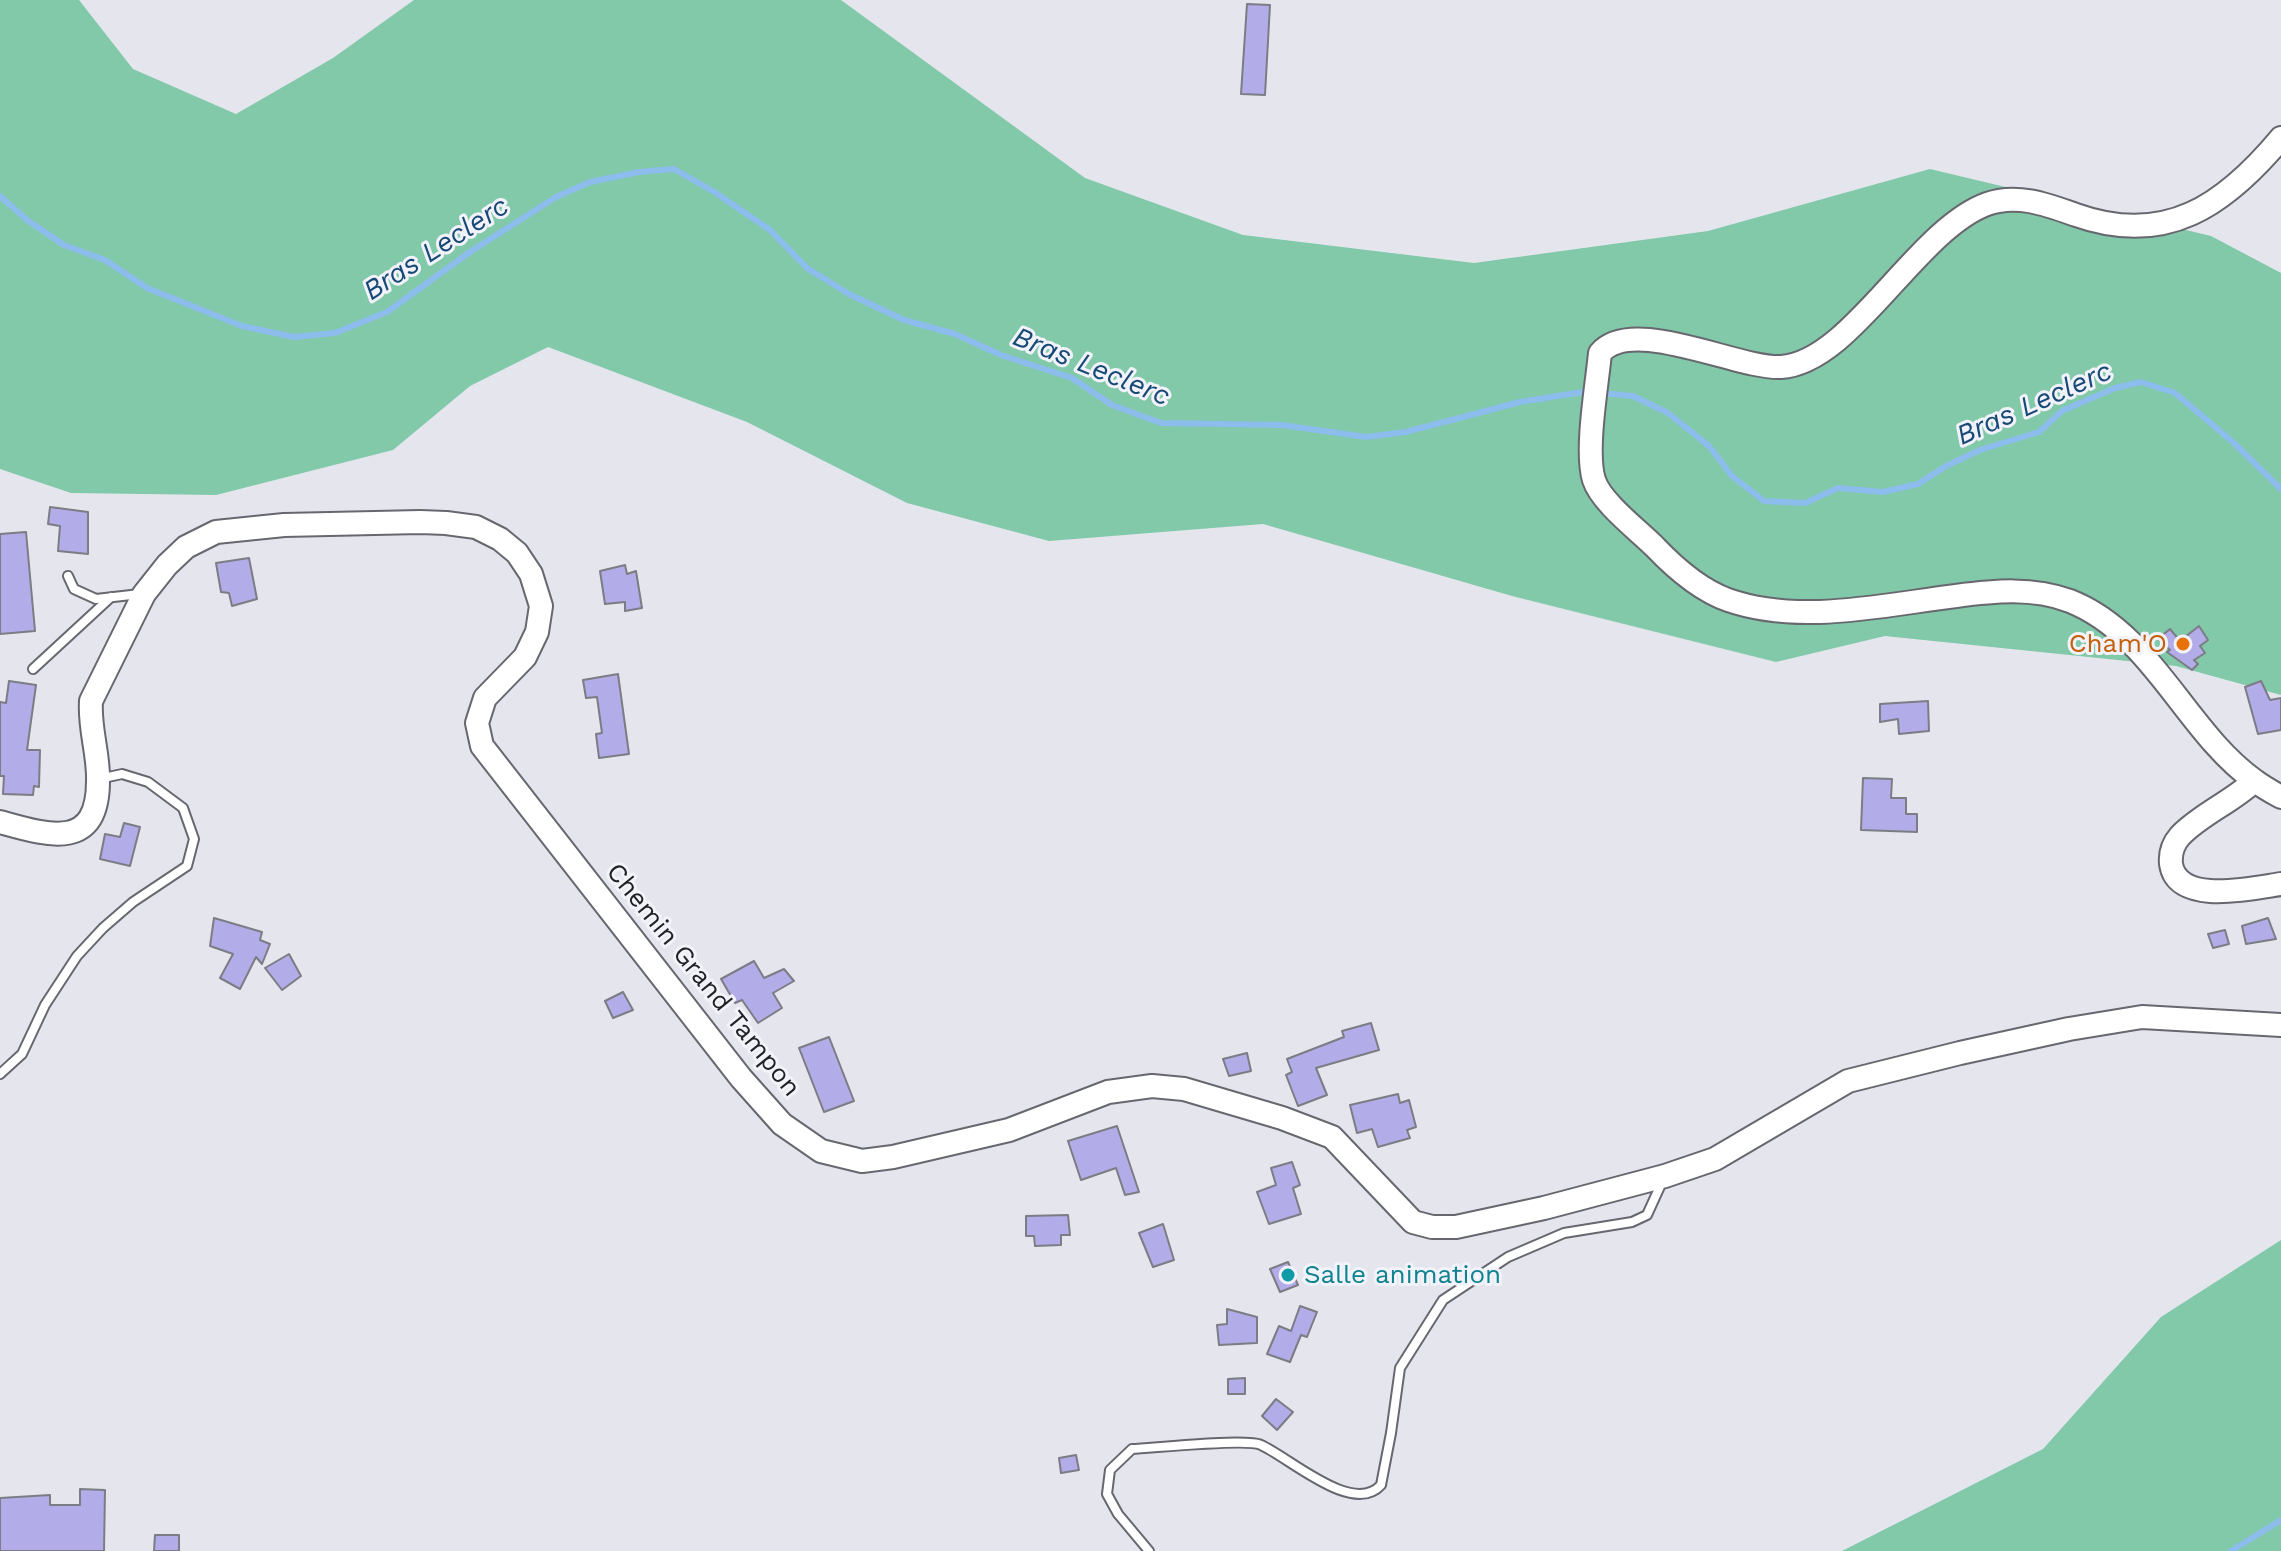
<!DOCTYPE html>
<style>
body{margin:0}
canvas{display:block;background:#e5e5ee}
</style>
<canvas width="2281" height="1551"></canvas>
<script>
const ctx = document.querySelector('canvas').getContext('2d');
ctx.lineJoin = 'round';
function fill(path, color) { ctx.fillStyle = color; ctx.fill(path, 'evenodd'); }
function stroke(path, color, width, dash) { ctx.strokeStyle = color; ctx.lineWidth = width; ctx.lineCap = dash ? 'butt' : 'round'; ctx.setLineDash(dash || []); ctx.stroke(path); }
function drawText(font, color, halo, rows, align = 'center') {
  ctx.font = font + ' "Work Sans",sans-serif'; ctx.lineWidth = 6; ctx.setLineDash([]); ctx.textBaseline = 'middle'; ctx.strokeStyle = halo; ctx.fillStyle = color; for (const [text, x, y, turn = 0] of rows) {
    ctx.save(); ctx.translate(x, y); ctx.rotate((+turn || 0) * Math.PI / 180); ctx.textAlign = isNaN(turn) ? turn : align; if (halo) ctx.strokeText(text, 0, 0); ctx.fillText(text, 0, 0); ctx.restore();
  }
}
const forest = new Path2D(`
 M0 0H79L133 69 236 114 333 58 414 0H841L1085 178 1243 235 1474 263 1708 231 1930 169 2211 236 2281 273V695L2176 666 1885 636 1776 662 1512 596 1263 524 1049 541 907 503 747 422 548 347 470 386 393 450 216 495 71 493 0 469Z
 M2281 1240V1551H1842L2043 1449 2161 1317Z`);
const stream = new Path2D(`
 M0 196 27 220 64 245 105 260 147 288 242 326 294 337 335 333 387 312 470 252 556 197 590 182 639 172 674 169 716 193 770 230 807 268 849 294 904 320 955 334 1001 355 1072 378 1112 405 1161 423 1282 425 1366 437 1406 432 1520 402 1589 391
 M1600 393 1633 396 1668 413 1709 446 1732 476 1764 501 1805 503 1838 488 1883 492 1918 484 1946 466 1980 450 2039 432 2062 411 2115 388 2141 382 2175 393 2234 443 2281 489
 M2231 1551 2281 1520`);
const building = new Path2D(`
 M1247 4 1270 5 1265 95 1241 94Z
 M50 507 88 512V554L58 551 60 526 48 524Z
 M26 532 35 631 0 634V534Z
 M249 558 257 599 232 606 229 593 221 592 216 563Z
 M625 565 627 574 636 571 642 608 625 611V602L605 604 600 571Z
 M2199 626 2208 640 2200 646 2205 653 2194 660 2198 664 2192 670 2167 652 2170 650 2158 639 2170 629 2180 641Z
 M618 674 629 754 599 758 596 734 602 733 597 697 586 698 583 680Z
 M9 681 36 685 27 750H40L39 787 34 786 33 795 3 794 4 776H0V702L6 703Z
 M2261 681 2270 700 2281 698V730L2258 734 2245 687Z
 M1928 701 1929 731 1899 734 1898 719 1880 722V704Z
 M1863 778 1892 779 1891 798H1906V814H1917V832L1861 830Z
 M124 823 140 827 130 866 100 859 105 834 120 837Z
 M214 918 262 932 260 940 270 944 262 964 256 957 240 989 220 978 233 954 210 946Z
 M2268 918 2276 939 2246 944 2242 926Z
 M2225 930 2229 944 2213 948 2208 934Z
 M289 954 301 976 282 990 265 968Z
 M754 961 764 978 784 969 794 981 773 993 782 1008 758 1023 742 1000 735 1003 721 979Z
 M623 992 633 1010 613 1018 605 1001Z
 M1371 1023 1379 1050 1316 1068 1327 1095 1298 1106 1286 1075 1292 1072 1287 1059 1344 1037 1342 1031Z
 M829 1037 854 1101 824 1112 799 1048Z
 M1247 1053 1251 1071 1229 1076 1223 1059Z
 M1398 1094 1400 1103 1409 1100 1416 1127 1407 1130 1410 1138 1378 1147 1372 1129 1357 1133 1350 1105Z
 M1117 1126 1139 1192 1125 1195 1116 1168 1081 1180 1068 1141Z
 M1292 1162 1300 1185 1293 1188 1301 1214 1269 1224 1257 1192 1276 1185 1271 1168Z
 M1068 1215 1070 1235H1061V1245L1035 1246 1034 1236H1026V1216Z
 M1163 1224 1174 1260 1153 1267 1139 1233Z
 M1288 1262 1298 1285 1280 1292 1270 1269Z
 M1300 1306 1317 1312 1307 1337 1301 1335 1290 1362 1267 1354 1279 1326 1291 1331Z
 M1227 1309 1257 1317V1343L1219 1345 1217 1325 1227 1324Z
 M1245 1378V1394H1228V1379Z
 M1276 1399 1293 1412 1277 1430 1262 1416Z
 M1076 1455 1079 1470 1061 1473 1059 1458Z
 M80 1489 105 1490 104 1551H0V1498L50 1495V1505H80Z
 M155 1535H179V1551H154Z`);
const service = new Path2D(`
 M68 576 74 589 96 599 140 594
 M33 669 111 597
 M0 1074 22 1054 45 1005 77 956 103 928 133 902 187 866 194 839 183 808 148 782 122 774 99 779
 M1149 1551 1118 1514 1107 1494 1110 1470 1132 1449C1154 1448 1247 1438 1261 1445 1290 1458 1353 1516 1381 1485L1391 1433 1400 1368 1443 1300 1508 1257 1564 1233 1632 1222 1647 1215 1662 1182`);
const secondary = new Path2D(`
 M2281 138C2225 205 2166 247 2076 215 2048 205 2017 193 1987 204 1916 230 1851 363 1781 367 1737 369 1632 315 1600 353 1597 385 1585 451 1594 480 1601 502 1638 530 1655 547 1675 568 1700 590 1728 600 1800 625 1882 605 1956 596 1994 591 2033 587 2070 601 2153 634 2185 731 2255 781 2263 787 2272 792 2281 797
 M2254 781C2232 802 2201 814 2180 836 2173 844 2170 854 2171 864 2177 906 2253 888 2281 884
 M0 822C47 835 98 852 98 781 99 754 89 729 91 701L144 594 167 565 186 547 216 532 284 525 420 522 446 523 476 527 500 539 517 553 531 574 541 606 537 632 525 657 485 698 477 723 482 746 741 1078 782 1124 821 1151 862 1161 893 1157 1009 1130 1108 1092 1152 1086 1184 1089 1282 1118 1332 1137 1413 1222 1432 1227H1456L1544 1208 1665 1176 1715 1159 1848 1081 1960 1053 2069 1029 2142 1017 2281 1025`);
const markers = [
 [2183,644,8,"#e8710a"],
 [1288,1275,8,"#0f9aa8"]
];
const foodNames = [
 ["Cham'O",2167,644]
];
const streetNames = [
 ["Chemin Grand Tampon",703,980,51]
];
const cultureNames = [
 ["Salle animation",1304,1275]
];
const waterNames = [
 ["Bras Leclerc",436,249,-33],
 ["Bras Leclerc",1091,367,22],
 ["Bras Leclerc",2034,404,-24]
];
fill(forest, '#81c9a9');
stroke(stream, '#8dbded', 6);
fill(building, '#b2ace8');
stroke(building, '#7c7c84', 2);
stroke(service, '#67676f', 12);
stroke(secondary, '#67676f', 26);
stroke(service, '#fff', 8);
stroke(secondary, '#fff', 22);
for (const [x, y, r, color] of markers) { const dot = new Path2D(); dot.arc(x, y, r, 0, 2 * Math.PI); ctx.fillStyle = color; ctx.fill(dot); stroke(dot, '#f2f2fb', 3); }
drawText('26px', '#c56008', '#f2f2fb', foodNames, 'right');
drawText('26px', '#212124', '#f2f2fb', streetNames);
drawText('26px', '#0d838f', '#f2f2fb', cultureNames, 'left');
drawText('italic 28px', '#174976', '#f2f2fb', waterNames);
</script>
